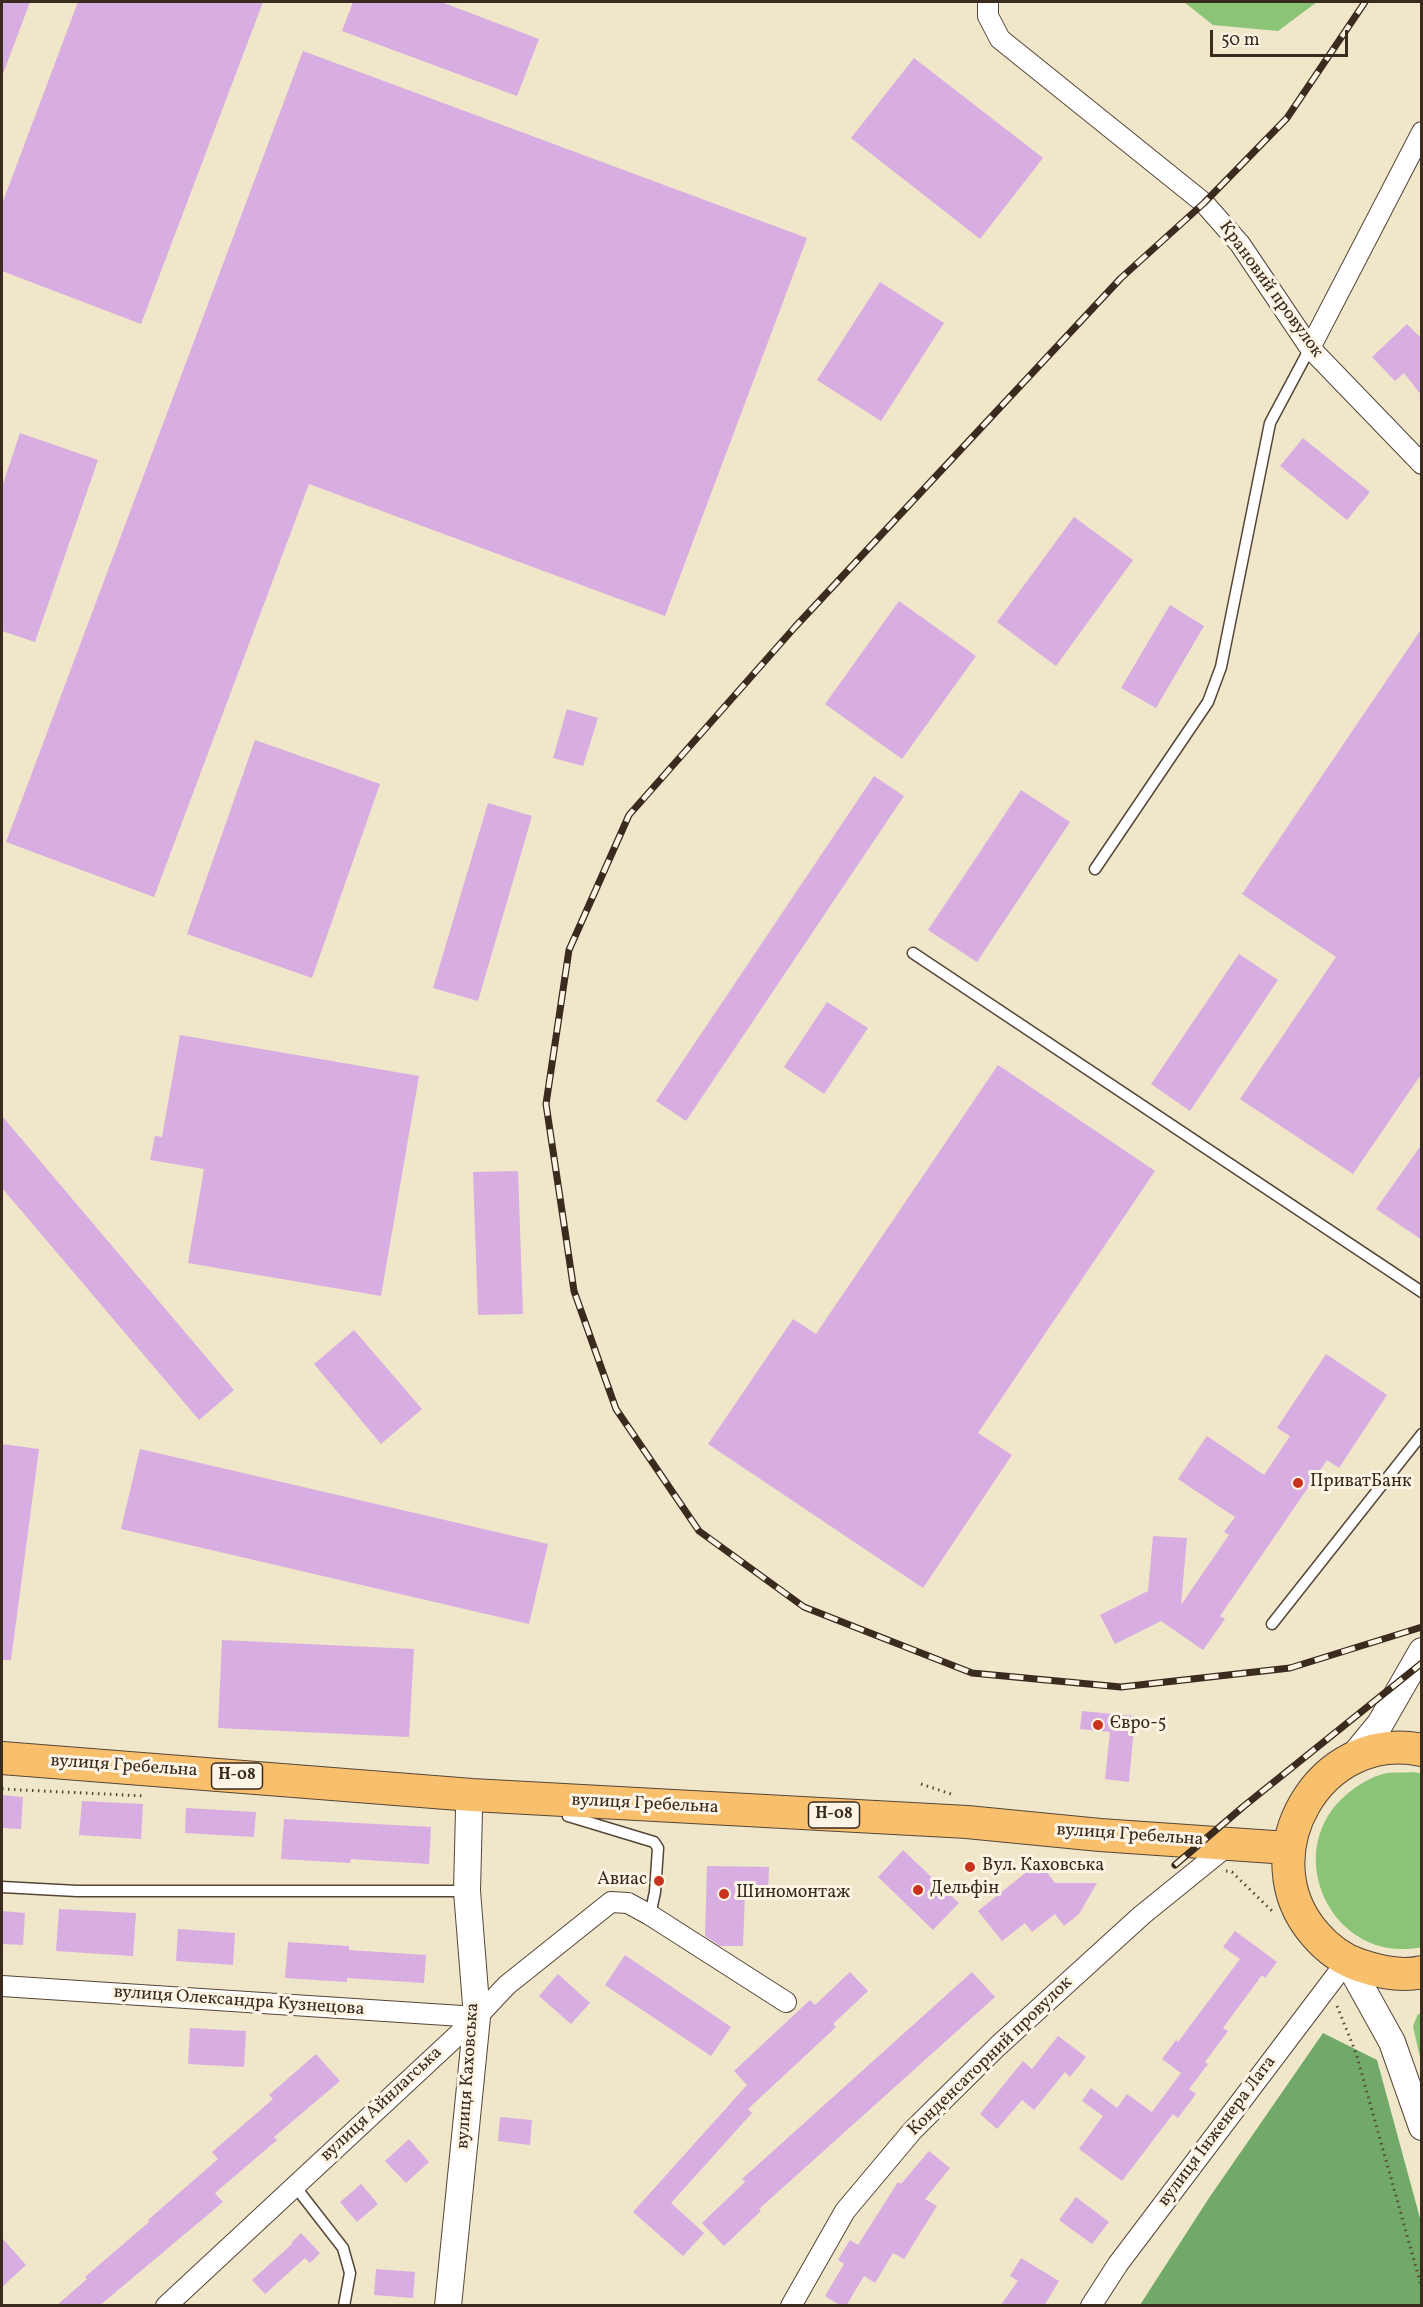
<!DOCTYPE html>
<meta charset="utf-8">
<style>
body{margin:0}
#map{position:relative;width:1423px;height:2307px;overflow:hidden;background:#f0e6c9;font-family:Vollkorn,serif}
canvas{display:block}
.frame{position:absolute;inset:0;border:3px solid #3b2a1e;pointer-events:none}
.scale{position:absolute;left:1210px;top:30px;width:138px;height:27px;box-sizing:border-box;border:3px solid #3b2a1e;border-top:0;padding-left:8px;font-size:18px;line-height:21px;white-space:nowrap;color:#3b2a1e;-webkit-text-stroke:4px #fcf5e5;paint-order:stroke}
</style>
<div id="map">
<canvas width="1423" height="2307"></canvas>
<div class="frame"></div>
<div class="scale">50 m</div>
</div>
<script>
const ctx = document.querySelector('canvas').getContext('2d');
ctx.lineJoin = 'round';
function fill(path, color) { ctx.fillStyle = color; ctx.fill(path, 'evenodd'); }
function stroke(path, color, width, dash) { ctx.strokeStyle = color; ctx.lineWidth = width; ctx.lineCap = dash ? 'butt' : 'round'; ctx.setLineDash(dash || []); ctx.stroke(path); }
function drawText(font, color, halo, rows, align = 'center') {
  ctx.font = font + ' Vollkorn,serif'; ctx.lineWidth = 6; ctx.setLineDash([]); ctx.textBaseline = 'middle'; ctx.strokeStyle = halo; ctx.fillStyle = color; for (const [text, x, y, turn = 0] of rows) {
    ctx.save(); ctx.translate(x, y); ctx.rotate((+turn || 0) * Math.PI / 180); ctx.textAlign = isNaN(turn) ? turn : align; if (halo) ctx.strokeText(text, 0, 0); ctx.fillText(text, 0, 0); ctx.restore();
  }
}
const green = new Path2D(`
 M1184 2H1317L1278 31 1213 25Z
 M1414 1772 1422 1774V1947C1333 1966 1278 1852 1347 1794 1358 1785 1372 1776 1387 1773 1396 1772 1405 1773 1414 1772Z
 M1418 2014H1421V2062L1413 2026Z`);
const forest = new Path2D(`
 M1323 2033 1377 2060 1421 2222V2305H1140L1209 2198Z`);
const building = new Path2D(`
 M2 2H30L3 74H2Z
 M78 2H263L141 324 2 271V204Z
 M353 2H441L539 39 517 96 342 31Z
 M303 51 807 238 665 616 309 484 154 897 6 842Z
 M914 58 1043 158 980 239 851 138Z
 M880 282 944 323 881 421 817 380Z
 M1407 324 1422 339V396L1404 373 1395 381 1372 357Z
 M20 433 98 460 35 642 2 631V487Z
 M1303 438 1370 492 1347 520 1280 466Z
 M1074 517 1133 560 1056 666 997 622Z
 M899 601 976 656 902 759 825 704Z
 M1170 605 1204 626 1156 708 1121 688Z
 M1422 628V1073L1353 1174 1240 1099 1336 957 1242 894Z
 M567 709 598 718 583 766 553 758Z
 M255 740 380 784 312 978 187 934Z
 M874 776 904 796 686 1121 656 1101Z
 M1021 790 1070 822 977 962 928 930Z
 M488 803 532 816 478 1001 433 988Z
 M1239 954 1278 980 1190 1111 1151 1084Z
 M827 1002 868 1028 824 1094 784 1067Z
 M180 1035 419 1076 381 1296 188 1263 204 1169 150 1160 155 1136 162 1137Z
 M998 1065 1155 1171 978 1433 1012 1455 923 1588 708 1444 793 1319 816 1334Z
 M2 1116 234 1390 199 1420 2 1188Z
 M1422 1144V1240L1376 1209Z
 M518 1171 523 1314 478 1315 473 1172Z
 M354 1330 422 1409 381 1444 314 1364Z
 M1326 1354 1387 1395 1339 1468 1327 1460 1220 1616 1225 1619 1203 1650 1161 1621 1115 1644 1100 1615 1148 1591 1153 1536 1187 1538 1181 1605 1229 1535 1224 1532 1235 1517 1178 1479 1207 1436 1264 1475 1290 1436 1277 1428Z
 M2 1444 39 1449 11 1660H2Z
 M140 1449 548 1544 529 1624 121 1529Z
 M222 1640 414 1649 409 1737 218 1728Z
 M1082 1711 1135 1716 1129 1782 1105 1779 1110 1732 1080 1729Z
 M2 1795 23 1797 21 1829 2 1828Z
 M82 1801 143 1804 141 1839 79 1835Z
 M186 1808 256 1812 254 1837 185 1833Z
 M284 1819 431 1827 429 1864 351 1859 350 1863 281 1859Z
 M903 1850 959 1903 933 1930 878 1877Z
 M1039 1862 1055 1883H1097L1079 1914 1064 1926 1055 1914 1032 1932 1025 1923 1002 1941 978 1911Z
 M707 1866 769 1867 768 1895H745L743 1946H720L705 1936Z
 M59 1909 136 1913 133 1956 56 1951Z
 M2 1911 25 1913 23 1945 2 1944Z
 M178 1929 235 1933 233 1965 176 1961Z
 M1235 1931 1277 1962 1265 1978 1262 1975 1223 2028 1228 2031 1205 2062 1208 2064 1189 2089 1196 2094 1178 2118 1173 2114 1122 2181 1079 2149 1103 2116 1082 2101 1091 2088 1117 2108 1127 2094 1152 2112 1181 2073 1162 2059 1176 2040 1178 2042 1240 1959 1223 1947Z
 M288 1942 349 1946V1950L426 1955 424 1983 347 1978V1982L285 1978Z
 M625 1955 731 2027 711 2056 605 1985Z
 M850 1972 868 1991 833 2024 836 2027 748 2109 752 2113 671 2203 704 2233 683 2256 633 2212 747 2085 734 2071 810 2000 815 2005Z
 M972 1972 995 1997 759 2209 761 2211 724 2246 702 2223 745 2182 742 2179Z
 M558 1974 590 2003 571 2024 539 1996Z
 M190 2028 246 2031 244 2067 188 2064Z
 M1058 2036 1086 2057 1070 2077 1065 2072 1034 2110 1022 2100 997 2129 980 2114 1023 2061 1032 2069Z
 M316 2054 340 2081 274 2137 277 2140 215 2193 223 2202 99 2306H56L87 2279 85 2277 149 2222 148 2220 218 2159 212 2152 273 2099 269 2095Z
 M500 2117 532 2120 530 2145 498 2141Z
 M409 2139 429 2162 406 2183 385 2161Z
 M929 2151 950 2168 925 2199 937 2206 904 2259 893 2253 875 2283 864 2276 846 2306H841L825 2296 844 2264 838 2260 850 2240 858 2245 898 2182 901 2184Z
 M361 2184 378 2204 357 2222 340 2202Z
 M1076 2197 1109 2222 1092 2244 1059 2220Z
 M301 2233 320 2253 310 2263 305 2258 265 2294 252 2280 292 2244 291 2243Z
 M2 2238 26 2265 2 2287Z
 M1021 2258 1059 2281 1044 2306H1000L1018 2281 1010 2276Z
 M376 2269 415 2272 413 2298 374 2295Z`);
const path = new Path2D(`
 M921 1784 954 1795
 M2 1789 145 1796
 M1226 1871 1232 1872 1272 1911
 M1337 2006 1356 2053 1422 2289`);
const service = new Path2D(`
 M1095 869 1208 702 1221 667 1270 423 1310 348
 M913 953 1422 1292
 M1272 1624 1422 1434
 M569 1802 568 1816 654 1842 658 1848 655 1892 650 1915
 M2 1887 77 1891H467
 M294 2185 343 2248 350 2273 344 2306`);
const minor = new Path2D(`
 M988 2V16L1000 39 1204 203 1240 244 1310 348 1422 464
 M1310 348 1422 132
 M2 1986 477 2017
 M166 2306 477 2017 507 1985 611 1902 628 1903 650 1915 786 2002
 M791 2306 845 2211 913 2130 999 2045 1142 1915 1231 1843
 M1091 2306 1118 2264 1347 1961`);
const tertiary = new Path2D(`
 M1352 1758 1380 1724 1422 1651
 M1347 1961 1392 2042 1422 2127
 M448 2306 477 2017 467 1891 469 1810 472 1795`);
const primary = new Path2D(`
 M1422 1750C1319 1728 1247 1856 1315 1934 1327 1948 1341 1959 1359 1965 1379 1972 1401 1977 1422 1972
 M2 1758 472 1795 967 1822 1100 1835 1288 1848`);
const rail = new Path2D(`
 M1365 2 1287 118 1204 203 1121 278 795 627 629 815 569 950 546 1104 574 1291 616 1409 699 1531 804 1607 972 1673 1121 1687 1290 1668 1422 1627
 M1175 1865 1244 1806 1422 1663`);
const markers = [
 [1298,1483,6,"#c8321e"],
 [1098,1725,6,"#c8321e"],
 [970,1867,6,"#c8321e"],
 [659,1881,6,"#c8321e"],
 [918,1890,6,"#c8321e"],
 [724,1894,6,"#c8321e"]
];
const shields = [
 [237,1776,51],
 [834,1815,51]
];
const shieldNames = [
 ["Н-08",237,1776],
 ["Н-08",834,1815]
];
const streetNames = [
 ["Крановий провулок",1270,290,54],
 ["вулиця Гребельна",124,1767,4],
 ["вулиця Гребельна",645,1805,3],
 ["вулиця Гребельна",1130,1836,4],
 ["вулиця Олександра Кузнецова",239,2002,4],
 ["Конденсаторний провулок",991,2057,-44],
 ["вулиця Каховська",469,2076,-86],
 ["вулиця Айнлагська",382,2105,-43],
 ["вулиця Інженера Лата",1218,2132,-53]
];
const poiNames = [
 ["ПриватБанк",1310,1483],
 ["Євро-5",1110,1725],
 ["Вул. Каховська",982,1867],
 ["Авиас",647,1881,"right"],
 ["Дельфін",930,1890],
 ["Шиномонтаж",736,1894]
];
fill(green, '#8bc377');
fill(forest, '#70a968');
fill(building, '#d8ade2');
stroke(service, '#564638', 13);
stroke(minor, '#564638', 22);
stroke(tertiary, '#564638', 28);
stroke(primary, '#564638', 34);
stroke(path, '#564638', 3, [1.5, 4.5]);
stroke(service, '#fff', 10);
stroke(minor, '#fff', 20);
stroke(tertiary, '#fff', 26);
stroke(primary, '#f8bf6c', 32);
stroke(rail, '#3b2a1e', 7);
stroke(rail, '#fcf5e5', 4.5, [14]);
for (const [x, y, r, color] of markers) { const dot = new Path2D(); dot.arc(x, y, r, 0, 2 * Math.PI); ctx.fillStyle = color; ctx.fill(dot); stroke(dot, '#fcf5e5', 2); }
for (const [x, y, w] of shields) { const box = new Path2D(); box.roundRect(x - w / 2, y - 13, w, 26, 4.5); ctx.fillStyle = '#fcf5e5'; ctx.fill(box); stroke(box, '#3b2a1e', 1.5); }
drawText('bold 16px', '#3b2a1e', null, shieldNames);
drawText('18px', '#3b2a1e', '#fcf5e5', streetNames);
drawText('18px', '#3b2a1e', '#fcf5e5', poiNames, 'left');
</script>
